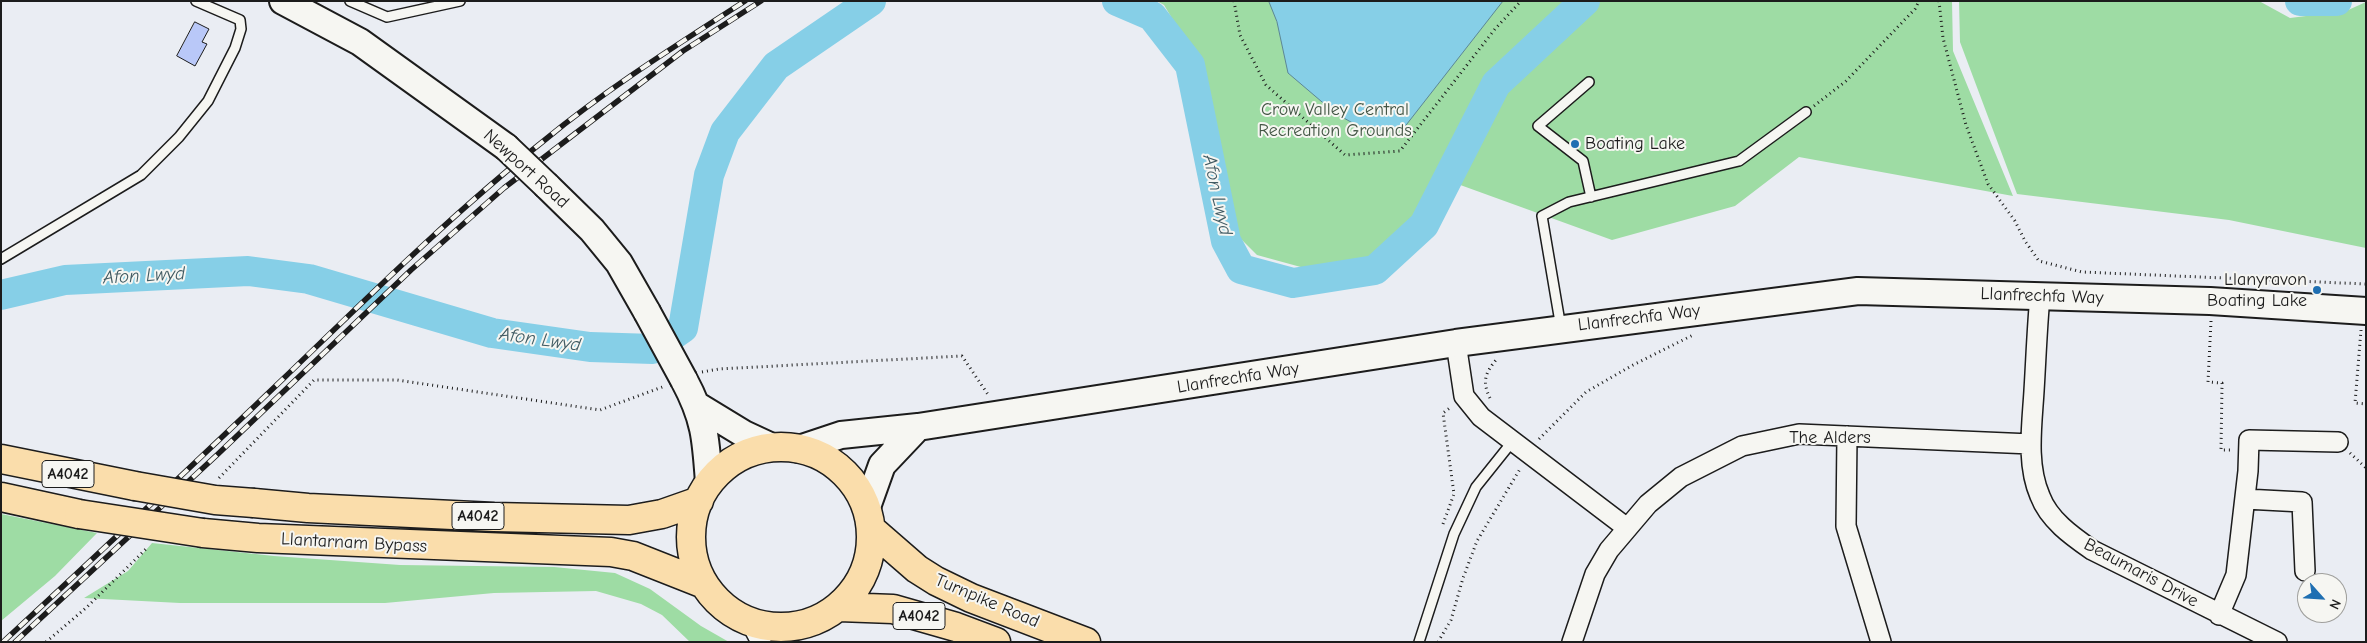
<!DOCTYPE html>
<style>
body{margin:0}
#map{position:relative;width:2367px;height:643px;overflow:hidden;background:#eaedf3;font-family:"Comic Neue",sans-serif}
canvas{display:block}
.frame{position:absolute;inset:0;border:2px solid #1c1c1c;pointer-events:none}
.north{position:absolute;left:2297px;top:573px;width:50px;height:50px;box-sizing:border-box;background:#f6f6f2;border:1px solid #9f9f9c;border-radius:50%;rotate:116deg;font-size:14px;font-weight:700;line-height:20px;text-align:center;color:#1c1c1c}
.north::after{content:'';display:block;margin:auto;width:18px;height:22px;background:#1f6fb2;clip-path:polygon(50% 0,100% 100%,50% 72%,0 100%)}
</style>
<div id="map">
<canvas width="2367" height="643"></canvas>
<div class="frame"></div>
<div class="north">N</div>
</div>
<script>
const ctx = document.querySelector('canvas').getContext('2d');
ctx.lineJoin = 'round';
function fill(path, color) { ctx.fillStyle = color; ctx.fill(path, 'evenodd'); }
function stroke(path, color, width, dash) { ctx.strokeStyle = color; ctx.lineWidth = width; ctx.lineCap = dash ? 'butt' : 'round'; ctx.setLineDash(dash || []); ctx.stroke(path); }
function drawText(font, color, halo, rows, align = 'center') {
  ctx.font = font + ' "Comic Neue",sans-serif'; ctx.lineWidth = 4; ctx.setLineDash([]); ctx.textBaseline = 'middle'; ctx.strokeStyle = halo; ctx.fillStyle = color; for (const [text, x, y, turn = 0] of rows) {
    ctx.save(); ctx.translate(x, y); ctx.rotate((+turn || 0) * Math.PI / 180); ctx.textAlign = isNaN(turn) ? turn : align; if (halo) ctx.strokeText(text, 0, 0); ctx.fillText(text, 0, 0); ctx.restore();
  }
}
const green = new Path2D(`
 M1157 1H1952L1953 51 2013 196 1799 157 1735 206 1612 240 1441 178 1416 225 1374 263 1308 269 1257 255 1233 231 1206 75 1164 5Z
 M1959 1H2259L2290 18 2346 11 2366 2V248L2229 220 2017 194 1960 42Z
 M1 514 97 533 55 576 1 621Z
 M152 543 274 556 400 565 554 567 615 573 650 589 701 626 729 642H690L662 615 641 604 596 591 494 593 385 603H180L84 598 128 571Z`);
const water = new Path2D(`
 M1269 1H1503L1403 129 1365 130 1335 113 1288 73 1277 22Z`);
const river = new Path2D(`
 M1117 1 1152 16 1190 65 1226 241 1241 269 1293 283 1375 270 1424 225 1496 84 1585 1
 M2300 1H2337
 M1 295 65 280 248 271 309 279 492 333 590 347 653 349 683 328 709 175 725 132 776 66 871 1`);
const building = new Path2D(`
 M195 22 209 29 202 42 207 44 195 66 177 56Z`);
const path = new Path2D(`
 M1234 1 1240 35 1266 85 1345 155 1400 151 1495 29 1521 1
 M1939 1 1943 38 1966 125 1988 184 2015 221 2025 241 2039 261 2082 272 2366 284
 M1814 106 1846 81 1915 9 1919 1
 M2211 321 2208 382 2222 383 2221 450H2233
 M2361 330 2355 403 2366 404
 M702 372 719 369 962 356 989 396
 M1490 398C1482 382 1485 373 1496 360
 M1539 439 1586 392 1633 365 1693 335
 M2350 453 2366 468
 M219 478 314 380H397L600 410 665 386
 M1443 524 1454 494 1443 413 1451 407
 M46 642 87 607 148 547
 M1438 642 1451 620 1463 578 1477 541 1520 469`);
const lane = new Path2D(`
 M350 1 387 17 460 1
 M1589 82 1538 126 1583 161 1591 197
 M1 259 141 175 179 137 208 101 235 48 241 29 240 20 196 1
 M1561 328 1542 216 1569 202 1739 161 1806 112
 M1419 642 1454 534 1476 487 1512 442`);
const street = new Path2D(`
 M2040 296C2037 328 2036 359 2034 391 2032 425 2026 464 2040 496 2049 520 2072 536 2092 550L2277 642
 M1456 343 1464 396 1481 417 1627 528
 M1847 436 1846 526 1881 642
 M2245 499 2302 502 2305 571
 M2219 615 2236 575 2248 471 2249 440 2338 442
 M750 621 761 642
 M1572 642 1595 574 1609 550 1648 504 1681 477 1742 446 1799 434 2031 444`);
const secondary = new Path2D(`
 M283 1 360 42 506 147
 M547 186 592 230 619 263 647 312
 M684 380C705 419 706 439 709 483
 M698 406 744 434 772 447
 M799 449 841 435 918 427 1456 343 1858 291 2210 301 2366 311
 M867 507 882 465 918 427`);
const highway = new Path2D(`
 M691 537a90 90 0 1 1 180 0a90 90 0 1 1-180 0Z
 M1 459 135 486
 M1 497 79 514
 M254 503 308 508 494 517 629 520 662 514 699 501
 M871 529 917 569 936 581 971 598 1086 642
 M203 533 258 538 611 552 633 556 704 584
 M839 607 893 609 956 627 996 642`);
const rail = new Path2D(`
 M3 642C97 555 191 467 284 378 369 296 453 213 546 139 608 88 677 45 745 1
 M15 642 218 454 411 270 504 188 683 51 761 1`);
const secondaryBridge = new Path2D(`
 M506 147 547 186
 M647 312 684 380`);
const highwayBridge = new Path2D(`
 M135 486 215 500 254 503
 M79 514 203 533`);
const markers = [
 [1575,144,5,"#1f6fb2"],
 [2317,290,5,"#1f6fb2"]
];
const shields = [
 [68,474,52],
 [478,516,52],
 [919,616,52]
];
const shieldNames = [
 ["A4042",68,474],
 ["A4042",478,516],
 ["A4042",919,616]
];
const parkNames = [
 ["Crow Valley Central",1335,110],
 ["Recreation Grounds",1335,131]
];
const poiNames = [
 ["Boating Lake",1585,144],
 ["Llanyravon",2307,280,"right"],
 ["Boating Lake",2307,301,"right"]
];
const streetNames = [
 ["Newport Road",526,169,42],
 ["Llanfrechfa Way",2042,296,2],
 ["Llanfrechfa Way",1639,318,-7],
 ["Llanfrechfa Way",1238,378,-9],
 ["The Alders",1830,438],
 ["Llantarnam Bypass",354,543,3],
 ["Beaumaris Drive",2141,573,28],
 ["Turnpike Road",987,601,23]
];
const waterNames = [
 ["Afon Lwyd",1217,195,78],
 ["Afon Lwyd",144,276,-3],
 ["Afon Lwyd",540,340,8]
];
fill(green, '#9edca4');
fill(water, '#86cfe7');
stroke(water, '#5c8796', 1);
stroke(river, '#86cfe7', 30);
fill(building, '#b9c8f8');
stroke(building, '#1c1c1c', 1);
stroke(lane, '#1c1c1c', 12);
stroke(street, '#1c1c1c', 22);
stroke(secondary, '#1c1c1c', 30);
stroke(highway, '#1c1c1c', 31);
stroke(path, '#1c1c1c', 3, [1, 4]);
stroke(lane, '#f6f6f2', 9);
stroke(street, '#f6f6f2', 19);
stroke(secondary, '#f6f6f2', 26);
stroke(highway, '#faddab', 28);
stroke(rail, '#1c1c1c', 5.5);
stroke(rail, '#f6f6f2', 4, [11]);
stroke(secondaryBridge, '#1c1c1c', 30, []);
stroke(highwayBridge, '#1c1c1c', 31, []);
stroke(secondaryBridge, '#f6f6f2', 26);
stroke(highwayBridge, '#faddab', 28);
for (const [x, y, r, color] of markers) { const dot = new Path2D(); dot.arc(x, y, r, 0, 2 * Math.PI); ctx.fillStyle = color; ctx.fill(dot); stroke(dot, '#f6f6f2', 2); }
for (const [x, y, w] of shields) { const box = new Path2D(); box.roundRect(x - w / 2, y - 13.5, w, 27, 4); ctx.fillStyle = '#f6f6f2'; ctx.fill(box); stroke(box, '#1c1c1c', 1); }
drawText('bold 16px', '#1c1c1c', null, shieldNames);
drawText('18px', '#435645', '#f6f6f2', parkNames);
drawText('18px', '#1c1c1c', '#f6f6f2', poiNames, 'left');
drawText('18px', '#1c1c1c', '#f6f6f2', streetNames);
drawText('italic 19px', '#415b63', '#f6f6f2', waterNames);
</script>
